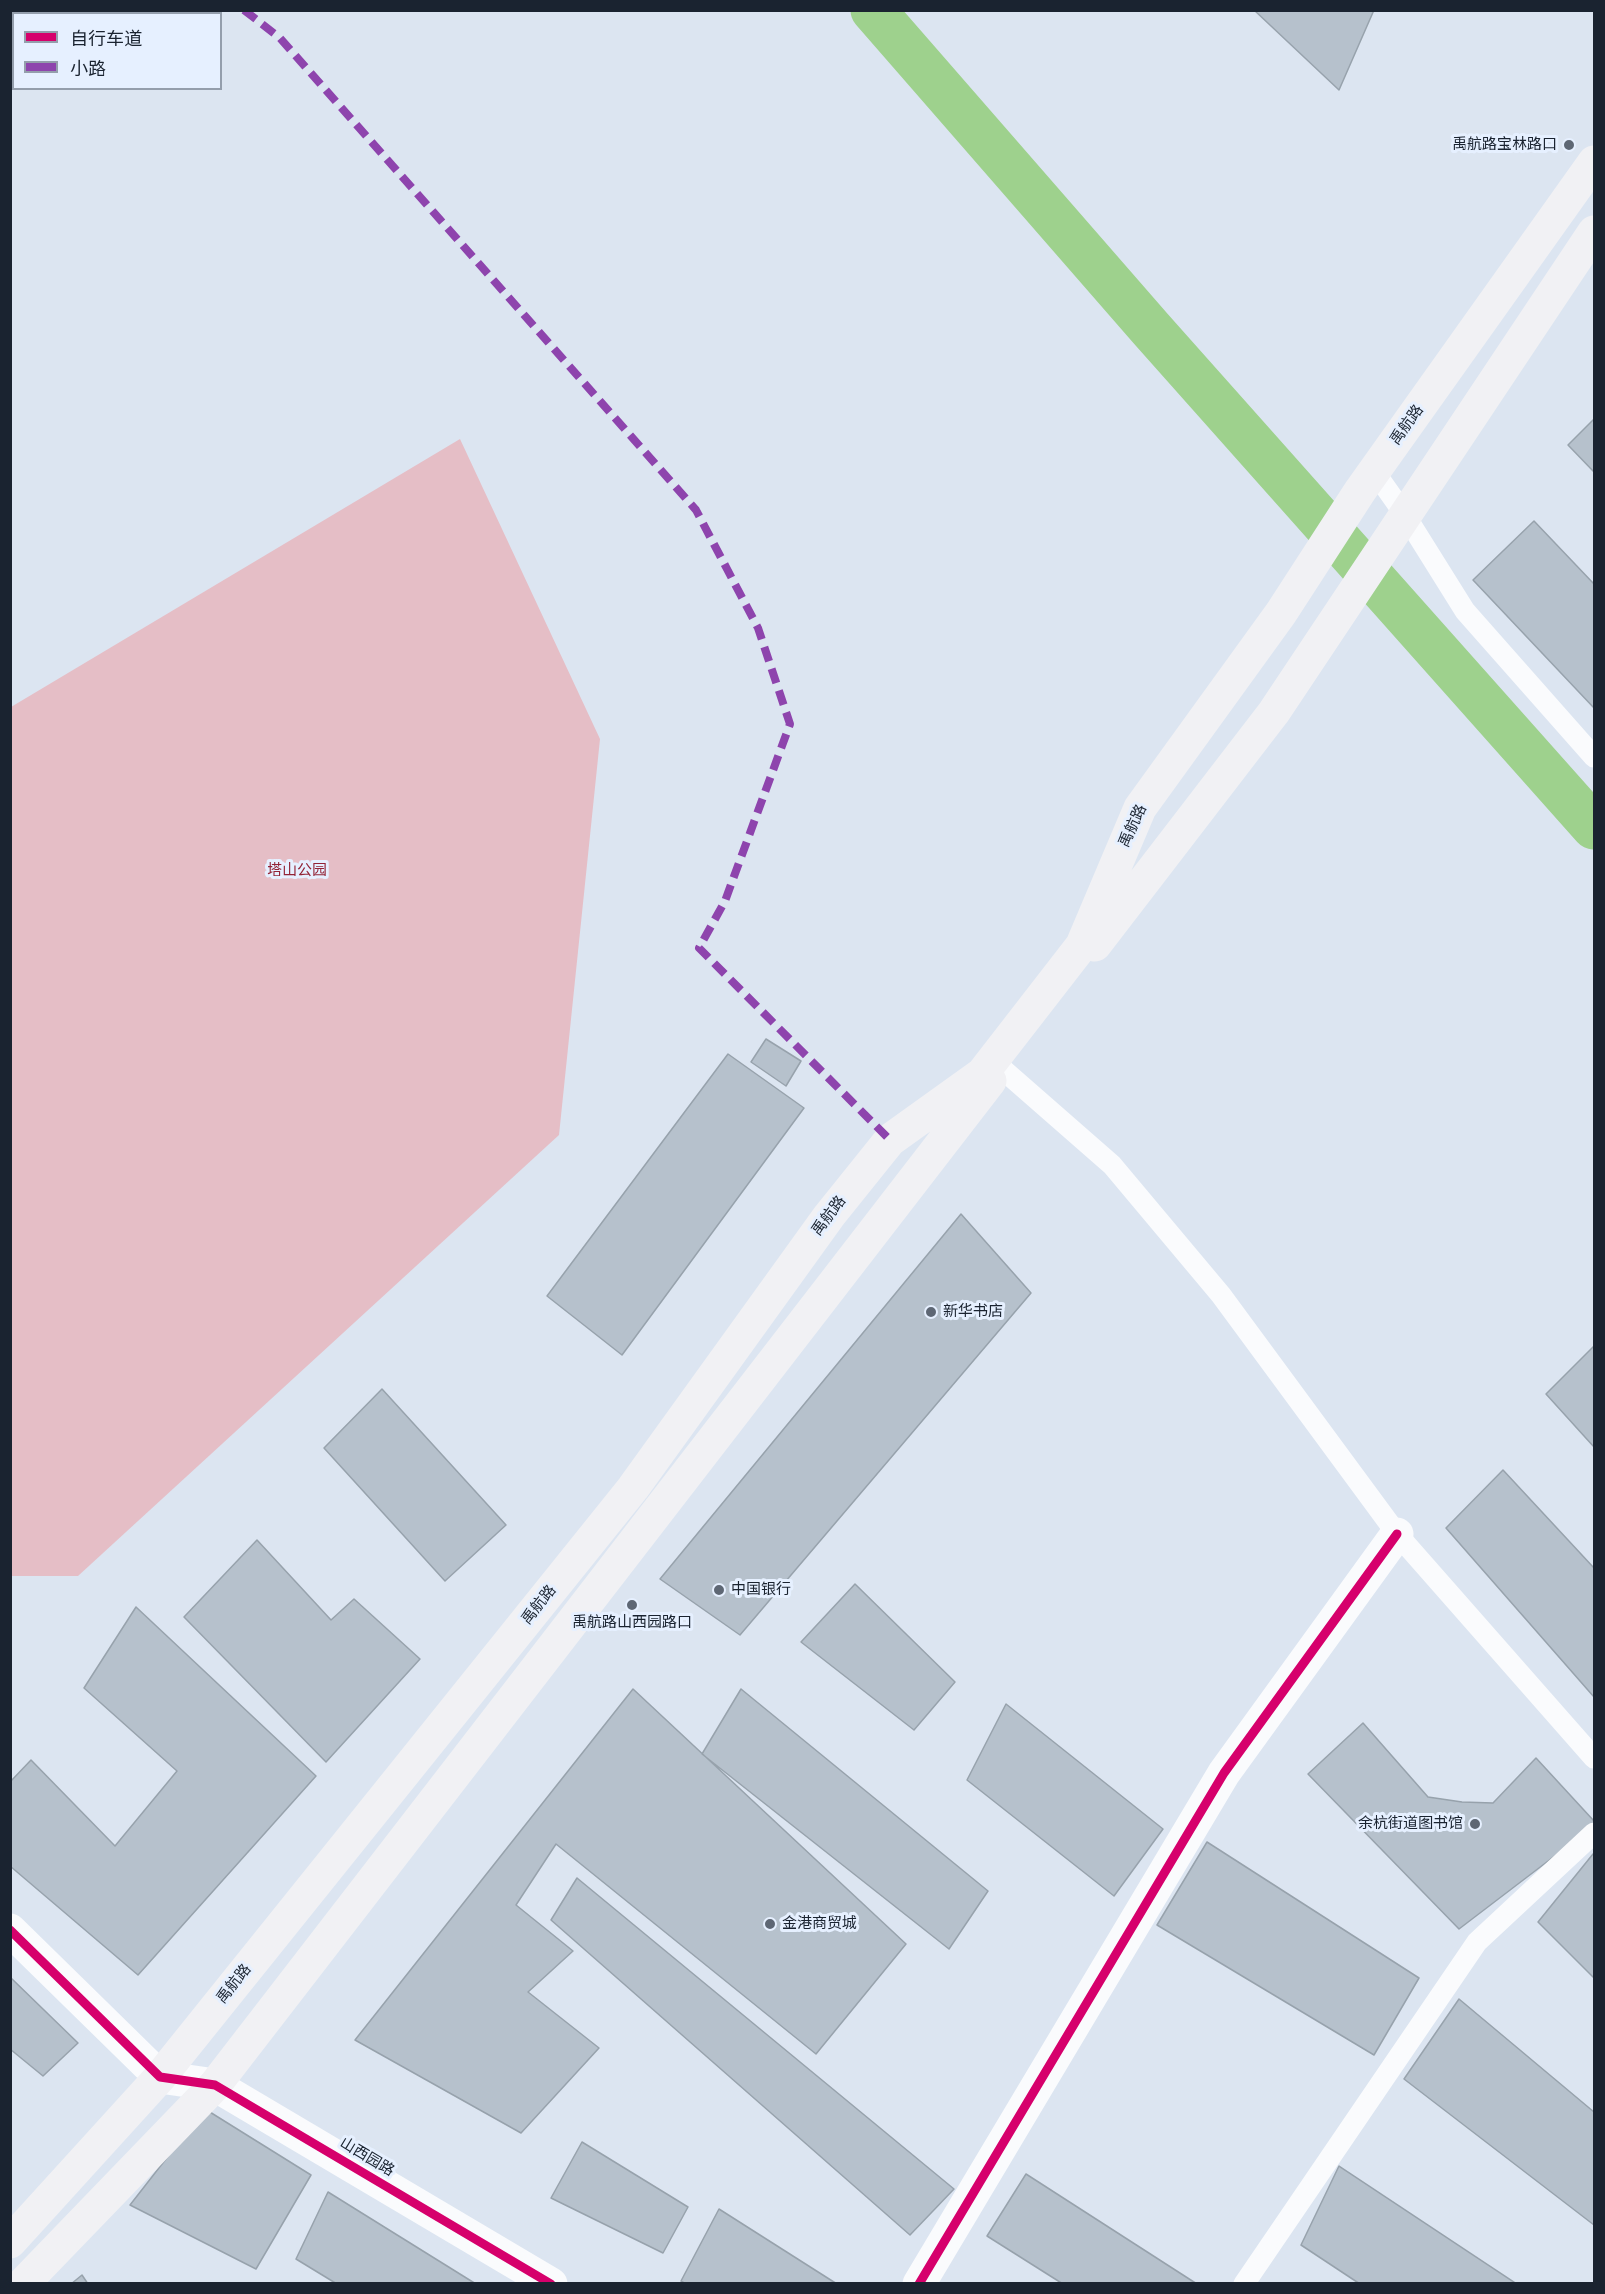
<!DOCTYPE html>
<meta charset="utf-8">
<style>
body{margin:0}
#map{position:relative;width:1605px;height:2294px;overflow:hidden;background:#dce5f1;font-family:"Open Sans","Noto Sans SC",sans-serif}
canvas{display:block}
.frame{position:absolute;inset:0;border:12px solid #1a2330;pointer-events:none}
.legend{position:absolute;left:12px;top:12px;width:210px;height:78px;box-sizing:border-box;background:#e6f0ff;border:2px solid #949eac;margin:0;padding:8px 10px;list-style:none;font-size:18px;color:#1a2330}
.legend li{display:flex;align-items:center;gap:12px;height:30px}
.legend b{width:30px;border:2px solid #949eac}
</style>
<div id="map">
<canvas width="1605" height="2294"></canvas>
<div class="frame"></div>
<ul class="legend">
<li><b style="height:8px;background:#d6006c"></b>自行车道</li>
<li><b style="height:8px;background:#8e44ad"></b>小路</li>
</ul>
</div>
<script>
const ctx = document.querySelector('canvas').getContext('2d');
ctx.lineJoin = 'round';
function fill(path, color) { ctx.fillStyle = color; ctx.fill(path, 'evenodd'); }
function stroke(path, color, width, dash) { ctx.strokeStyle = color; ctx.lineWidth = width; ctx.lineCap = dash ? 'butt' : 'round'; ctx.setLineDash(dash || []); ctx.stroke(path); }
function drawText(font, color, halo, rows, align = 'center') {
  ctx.font = font + ' "Open Sans","Noto Sans SC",sans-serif'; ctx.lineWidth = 6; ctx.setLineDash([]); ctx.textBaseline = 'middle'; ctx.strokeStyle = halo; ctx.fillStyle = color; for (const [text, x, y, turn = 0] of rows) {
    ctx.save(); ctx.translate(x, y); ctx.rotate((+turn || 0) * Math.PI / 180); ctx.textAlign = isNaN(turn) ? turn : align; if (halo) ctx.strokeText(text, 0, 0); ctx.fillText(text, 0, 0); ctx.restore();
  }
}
const green = new Path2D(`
 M460 439 600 739 559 1135 78 1576H11V707Z`);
const canal = new Path2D(`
 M873 10 1151 329 1594 827`);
const building = new Path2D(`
 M1254 10H1374L1339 90Z
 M1594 419V472L1568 445Z
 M1534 521 1594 584V708L1473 580Z
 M766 1039 801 1061 786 1086 751 1062Z
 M728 1054 804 1108 622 1355 547 1296Z
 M961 1214 1031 1293 740 1635 660 1579Z
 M1594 1346V1447L1546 1394Z
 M382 1389 506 1525 445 1581 324 1448Z
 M1503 1470 1594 1568V1697L1446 1528Z
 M257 1540 331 1620 354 1599 420 1659 326 1762 184 1617Z
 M855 1584 955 1682 914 1730 801 1642Z
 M136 1607 316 1776 138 1975 10 1866V1782L31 1760 115 1846 177 1771 84 1688Z
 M633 1689 906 1944 816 2054 556 1844 516 1905 573 1951 528 1992 599 2048 521 2133 355 2040Z
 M741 1689 988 1891 949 1949 702 1754Z
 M1006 1704 1163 1829 1114 1896 967 1780Z
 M1363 1723 1428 1797 1462 1802 1493 1803 1536 1758 1594 1821V1826L1459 1929 1308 1774Z
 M1207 1842 1419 1978 1374 2055 1157 1925Z
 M1593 1854 1594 1855V1978L1538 1922Z
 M577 1878 954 2189 910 2235 551 1920Z
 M10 1977 78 2043 43 2076 10 2049Z
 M1459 1999 1594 2112V2225L1404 2079Z
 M205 2109 311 2175 256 2269 130 2205Z
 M582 2142 688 2207 663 2253 551 2198Z
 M1339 2166 1517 2284H1360L1301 2245Z
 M1026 2174 1197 2284H1063L987 2236Z
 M328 2192 476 2284H337L296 2259Z
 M719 2209 837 2284H686L681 2281Z
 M82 2275 88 2284H71Z`);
const service = new Path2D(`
 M1374 471 1405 515 1465 611 1594 757
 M1000 1067 1112 1165 1221 1295 1397 1534 1594 1758
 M1244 2284 1477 1942 1594 1833`);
const minor = new Path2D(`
 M10 1930 160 2077
 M919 2284 1224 1773 1397 1534`);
const tertiary = new Path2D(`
 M160 2077 215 2085 551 2284`);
const secondary = new Path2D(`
 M1095 945 1274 712 1594 232
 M10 2242 160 2077 633 1488 829 1216 890 1140 982 1074 1082 945 1140 808 1281 613 1360 491 1594 162
 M23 2284 215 2085 990 1081`);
const quiet = new Path2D(`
 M244 10 280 38 696 510 758 628 790 724 725 901 699 948 890 1140`);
const cycleway = new Path2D(`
 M10 1930 160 2077 215 2085 551 2284
 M919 2284 1224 1773 1397 1534`);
const markers = [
 [1569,145,6,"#5e6774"],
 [931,1312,6,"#5e6774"],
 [719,1590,6,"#5e6774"],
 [632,1605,6,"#5e6774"],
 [1475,1824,6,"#5e6774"],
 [770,1924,6,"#5e6774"]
];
const poiNames = [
 ["禹航路宝林路口",1557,145,"right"],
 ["新华书店",943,1312],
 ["中国银行",731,1590],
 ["禹航路山西园路口",632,1623,"center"],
 ["余杭街道图书馆",1463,1824,"right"],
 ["金港商贸城",782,1924]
];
const streetNames = [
 ["禹航路",1407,425,-54],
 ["禹航路",1133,826,-65],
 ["禹航路",829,1216,-53],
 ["禹航路",539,1605,-51],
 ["禹航路",234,1984,-51],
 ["山西园路",367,2157,31]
];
const parkNames = [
 ["塔山公园",297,871]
];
fill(green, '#e5bec6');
stroke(canal, '#9ed18d', 45);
fill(building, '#b6c1cc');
stroke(building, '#97a2ac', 1.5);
stroke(service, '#fafbfd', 21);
stroke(minor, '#fafbfd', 33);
stroke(tertiary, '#fafbfd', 33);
stroke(secondary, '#f1f1f4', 33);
stroke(quiet, '#8e44ad', 8, [15, 8]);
stroke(cycleway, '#d6006c', 9);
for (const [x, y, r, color] of markers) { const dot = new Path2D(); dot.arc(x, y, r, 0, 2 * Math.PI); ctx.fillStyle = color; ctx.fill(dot); stroke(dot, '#e6f0ff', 2); }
drawText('15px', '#1a2330', '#e6f0ff', poiNames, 'left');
drawText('15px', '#1a2330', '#e6f0ff', streetNames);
drawText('15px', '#932336', '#e6f0ff', parkNames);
</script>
